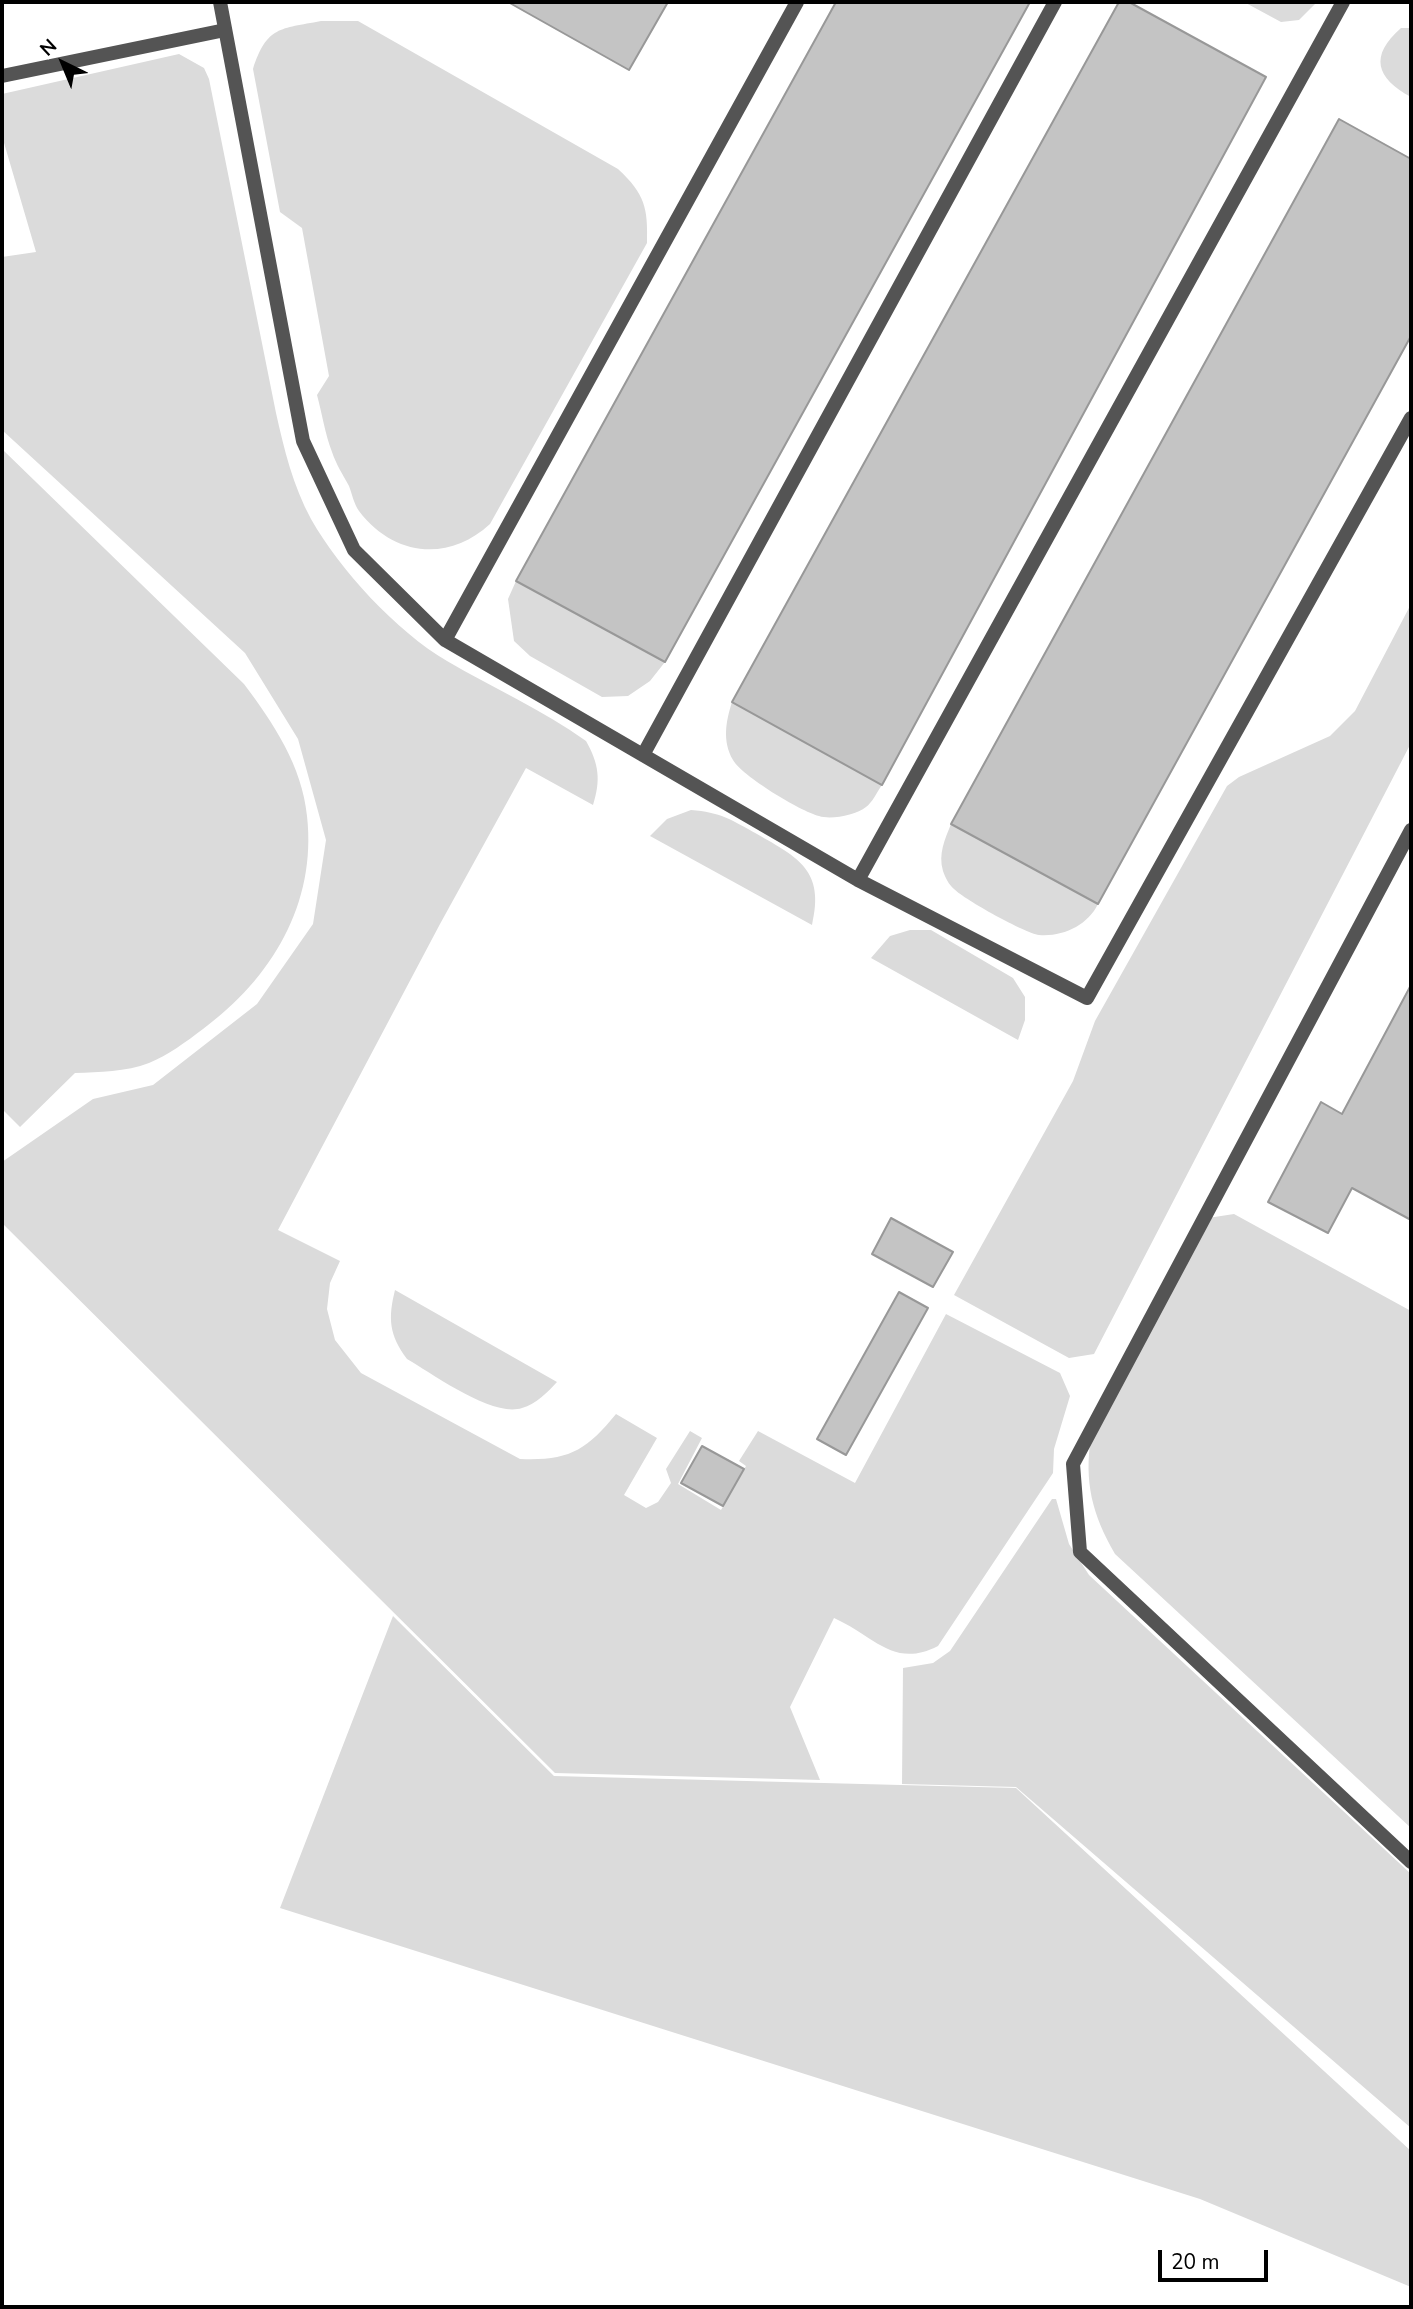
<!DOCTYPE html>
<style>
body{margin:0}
#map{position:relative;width:1413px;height:2309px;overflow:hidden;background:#fff;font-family:"Nunito Sans",sans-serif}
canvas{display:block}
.frame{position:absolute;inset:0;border:4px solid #000;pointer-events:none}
.north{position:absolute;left:28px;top:28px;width:70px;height:70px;-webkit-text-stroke:5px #fff;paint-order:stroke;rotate:317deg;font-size:19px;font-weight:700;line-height:28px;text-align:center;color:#000}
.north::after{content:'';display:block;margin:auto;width:24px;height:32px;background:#000;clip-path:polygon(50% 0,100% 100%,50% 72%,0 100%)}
.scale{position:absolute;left:1158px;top:2250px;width:110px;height:32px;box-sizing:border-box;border:4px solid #000;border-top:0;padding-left:9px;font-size:21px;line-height:24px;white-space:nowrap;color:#000;-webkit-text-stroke:5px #fff;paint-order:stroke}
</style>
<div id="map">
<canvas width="1413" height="2309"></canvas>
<div class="frame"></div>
<div class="north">N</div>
<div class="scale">20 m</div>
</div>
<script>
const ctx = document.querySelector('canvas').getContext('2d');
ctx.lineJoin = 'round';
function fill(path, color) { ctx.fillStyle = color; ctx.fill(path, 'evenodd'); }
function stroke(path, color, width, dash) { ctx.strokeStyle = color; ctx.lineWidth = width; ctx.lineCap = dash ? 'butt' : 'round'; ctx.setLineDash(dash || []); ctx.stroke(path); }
const green = new Path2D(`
 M1244 2H1317L1299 20 1281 22Z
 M321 21H358L618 169C645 194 648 208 647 243L490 524C449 562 394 557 359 511 354 504 352 494 349 486 343 475 336 464 332 452 325 434 322 413 317 395L329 376 302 228 280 212 253 69C267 26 280 29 321 21Z
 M1401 28H1411V97C1376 78 1369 56 1401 28Z
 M179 54 204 68 209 79 276 413C284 449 293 486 311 519 340 570 396 631 447 661 493 688 543 710 586 741 599 764 601 780 593 805L526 768 440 924 278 1230 340 1261 330 1283 327 1309 335 1340 361 1373 520 1459C568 1461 586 1451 616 1414L657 1438 624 1495 646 1508 658 1502 671 1483 666 1469 690 1431 702 1438 678 1484 721 1510 746 1466 739 1461 758 1431 855 1483 946 1314 1060 1373 1070 1396 1054 1449 1053 1473 938 1646C894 1669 874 1636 834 1618L790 1707 820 1780 555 1773 2 1223V1162L93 1099 153 1085 257 1004 313 924 326 840 298 739 245 653 2 430V257L36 252 2 136V94Z
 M2 449 244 684C274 724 302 766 307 816 317 904 271 979 203 1029 186 1042 168 1055 149 1063 126 1072 99 1072 75 1073L20 1127 2 1109Z
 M516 581 665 662 650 681 628 696 602 697 530 656 514 641 508 599Z
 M1411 604V743L1094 1354 1069 1358 954 1295 1073 1081 1095 1021 1227 786 1239 777 1330 736 1355 711Z
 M732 702 882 785C877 792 872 803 866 807 856 815 831 820 819 816 800 811 742 776 733 760 722 741 726 721 732 702Z
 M691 810C720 812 732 820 757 834 799 858 825 871 812 925L650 836 667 819Z
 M951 824 1098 904C1088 925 1063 937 1039 935 1025 933 965 900 954 889 949 885 945 877 943 871 938 854 945 839 951 824Z
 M910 930H931L1013 978 1025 997V1020L1018 1040 871 958 890 936Z
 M1234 1214 1411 1311V1828L1115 1554C1092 1514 1084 1482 1091 1437L1208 1218Z
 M395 1290 557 1382C548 1392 536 1404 522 1408 493 1418 433 1374 407 1359 389 1335 388 1318 395 1290Z
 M1052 1499H1056L1069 1544 1089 1575 1411 1874V2128L1016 1787 902 1784 903 1668 933 1663 950 1651Z
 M393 1616 554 1776 1016 1788 1411 2151V2287L1200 2199 280 1908Z`);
const building = new Path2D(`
 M508 2H668L629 70Z
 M836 2H1030L665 662 516 581Z
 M1119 2H1129L1266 77 882 785 732 702Z
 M1339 119 1411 159V336L1098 904 951 824Z
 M1411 985V1220L1352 1188 1328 1233 1268 1202 1321 1102 1342 1114Z
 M891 1218 953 1252 933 1287 872 1254Z
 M899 1292 928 1308 846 1455 817 1439Z
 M702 1446 744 1469 723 1506 681 1483Z`);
const service = new Path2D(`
 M2 76 225 30
 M1411 830 1073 1464 1080 1552 1411 1862`);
const minor = new Path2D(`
 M220 2 303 441 354 550 445 640 858 880 1087 998 1411 418
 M445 640 797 2
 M643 755 1055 2
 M858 880 1343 2`);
fill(green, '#dbdbdb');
fill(building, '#c4c4c4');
stroke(building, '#989898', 2);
stroke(service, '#545454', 14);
stroke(minor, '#545454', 14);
</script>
